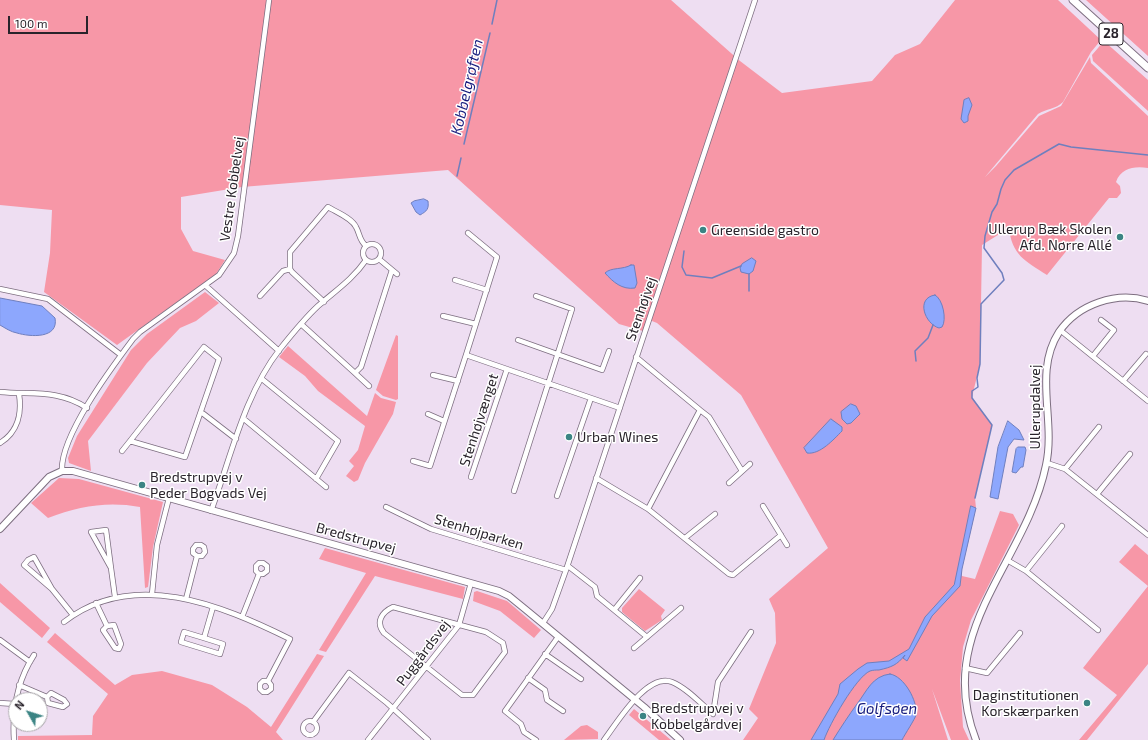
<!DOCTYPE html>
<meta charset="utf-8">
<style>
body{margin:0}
#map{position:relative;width:1148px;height:740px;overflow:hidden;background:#eedef2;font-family:"Exo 2",sans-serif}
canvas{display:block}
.north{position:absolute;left:8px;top:692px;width:40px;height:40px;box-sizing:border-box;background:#fff;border:1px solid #a9a7aa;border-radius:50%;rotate:309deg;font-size:11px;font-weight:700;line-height:16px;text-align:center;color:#29232b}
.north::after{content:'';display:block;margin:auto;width:14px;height:18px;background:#3b8484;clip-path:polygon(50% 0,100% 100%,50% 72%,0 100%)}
.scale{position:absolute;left:8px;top:16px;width:80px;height:18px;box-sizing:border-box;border:2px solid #29232b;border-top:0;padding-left:5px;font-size:12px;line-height:14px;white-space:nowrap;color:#29232b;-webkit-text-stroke:3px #fff;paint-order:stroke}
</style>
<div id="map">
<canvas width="1148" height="740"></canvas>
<div class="north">N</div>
<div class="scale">100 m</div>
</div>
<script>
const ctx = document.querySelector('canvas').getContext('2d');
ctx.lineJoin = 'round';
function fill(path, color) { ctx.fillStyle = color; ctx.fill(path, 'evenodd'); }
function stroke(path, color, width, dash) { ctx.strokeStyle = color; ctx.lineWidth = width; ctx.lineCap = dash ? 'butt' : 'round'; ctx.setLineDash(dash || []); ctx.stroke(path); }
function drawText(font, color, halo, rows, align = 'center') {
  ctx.font = font + ' "Exo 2",sans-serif'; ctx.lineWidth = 3; ctx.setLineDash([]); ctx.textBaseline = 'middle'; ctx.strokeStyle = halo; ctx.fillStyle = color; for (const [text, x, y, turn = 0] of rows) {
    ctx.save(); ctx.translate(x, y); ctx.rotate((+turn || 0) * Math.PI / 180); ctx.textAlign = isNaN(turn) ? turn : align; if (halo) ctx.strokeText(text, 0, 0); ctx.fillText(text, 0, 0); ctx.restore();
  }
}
const green = new Path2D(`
 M0 0H671L740 61 782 93 872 81 895 55 920 44 955 0H1058L1101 40 1091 52 1063 102C1056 109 1046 109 1038 114L985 177 996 166 1039 116 1061 106 1090 57 1091 63 1148 116V168C1134 166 1121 168 1116 182L1120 186 1121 193 1117 198H1109L1047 275C1025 261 1012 255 1009 228L982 245 980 364 972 397 992 425 975 498 976 508 962 569V576L975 579 1000 511 1013 514 1019 525 971 620 963 647 960 681 963 727 969 740H951L932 689 948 740H743L758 718 749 709 776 643 775 613 769 599 828 548 741 395 657 323 647 319 643 331 619 324 448 170 242 187 181 197V229L193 251 225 260 216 274 117 345 44 292 50 253 52 210 0 205Z
 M1086 0H1148V56Z
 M1104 41 1148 80V111L1093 61 1092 55Z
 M205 292 219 303 196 321 180 328 147 363 88 441 91 471 69 463 68 458 77 436 131 350 147 334Z
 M396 335 398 336V399L396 400 383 396 376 390Z
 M288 346 367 416 375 393 381 398 396 402 393 414 365 463 358 480 354 482 346 476 354 466 349 461 358 450 365 426 318 391 305 376 279 357Z
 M59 478 79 479 163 502 153 547 148 587 145 588 140 507C108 501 79 506 48 518L31 503Z
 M1135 544 1148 555V664L1087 740H1079L1117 695 1083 668 1148 586 1119 562Z
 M325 548 465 587 463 599 375 576 326 652 319 650 366 573 319 559Z
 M0 583 50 628 42 638 0 602Z
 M639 589 665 610 661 616 662 620 645 631 622 612V608Z
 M477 591 507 601 541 630 534 638 500 611 473 601 474 592Z
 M55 633 115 685 132 675 162 671 212 685 247 707 271 727 317 654 324 656 276 732 283 740H18V736L92 735 93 716 108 694 47 642Z
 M634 709 671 740H659L629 715Z
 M587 725 598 732V739L564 740 581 726Z`);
const water = new Path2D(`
 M969 98 972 105 968 116V121L964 123 961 119 964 100Z
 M424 199 428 201C429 209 427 211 420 215L416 212 411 203 414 201Z
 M752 258 756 261 753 271 749 274 741 272 740 268 742 264Z
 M631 265H634L637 283 635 288C622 290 613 282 605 273 611 267 623 270 631 265Z
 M935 295C943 299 947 320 942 327L939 328C925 324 915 298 935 295Z
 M0 298 42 306 55 318C59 339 30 337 17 333 11 332 5 328 0 325Z
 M851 404 856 406 860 414 851 423 847 424 842 419 841 412Z
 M831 419 842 427V431C834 439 820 455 807 453L804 448Z
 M1008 421 1019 430 1024 440 1014 439 1008 447 998 499 990 497 998 447Z
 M1018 447H1025L1026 450 1023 467H1021L1016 473 1012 472 1016 449Z
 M971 506 976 508 962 569 960 586 932 616 907 661 903 658 905 655C897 665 892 667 879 670 876 670 873 670 870 671 856 677 829 725 824 740H811L838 694 840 684 858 669 867 663 889 661 909 649 925 617 954 585Z
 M890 674C904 676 918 701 916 715 915 719 905 734 902 740H833C841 727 849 715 857 704 867 691 872 676 890 674Z`);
const stream = new Path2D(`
 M492 24 497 0
 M464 144 490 33
 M457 176 461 158
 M684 251 682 267 686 275 712 278 741 266
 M749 274V291
 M916 361 915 351 928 338 933 325
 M975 498 992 425 972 398V391L978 387 977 378 980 364 981 304 1004 280 1002 273 984 248 985 236 992 212 997 204 1001 189 1005 180 1014 170 1059 144 1071 147 1148 155`);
const street = new Path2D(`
 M363 253a9 9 0 1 1 18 0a9 9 0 1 1-18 0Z
 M379 259 397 274
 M455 280 487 290
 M206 286 279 351
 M0 289 48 299 121 355
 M260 296 283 271 290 269
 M324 302 292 272 290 269V252L328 207C336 212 352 218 356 227 360 234 359 240 366 246
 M443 316 476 324
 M301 324 355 373 361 367 392 270
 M1060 330 1148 401
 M518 340 602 370 609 351
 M466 355 497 257 468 233
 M1093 356 1114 330 1101 320
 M636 357 700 410 648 509
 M355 373 369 386
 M433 375 458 381
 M262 379 338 441 316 479
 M1123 381 1146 354
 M0 392C32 395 58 389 87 408
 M700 410 709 417 742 471
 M201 412 236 439
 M428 414 444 421
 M244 419 326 487
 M0 443C18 432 22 413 19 394
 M122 451 130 441 204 347 219 359 185 457 130 441
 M413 461 430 466 466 355 620 408
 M1047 463 1065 469 1148 535
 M1065 469 1099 427
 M62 471C60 436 112 367 133 339L140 332 219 275 234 253 238 236 269 0
 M471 477 507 369
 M596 478 648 509 729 574 733 575 781 535
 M729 483 750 464
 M514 491 572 309 536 296
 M1097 494 1130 454
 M557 496 591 398
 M763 506 787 545
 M386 507 431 529 566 570
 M211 511C231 457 244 395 280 349 292 334 304 319 318 306 335 291 353 279 366 260
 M685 538 715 514
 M1007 560 1026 571 1098 630
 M568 566 595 587 597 596 647 637
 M111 568 106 530 91 532 111 568 115 597
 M1026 571 1062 526
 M52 589 34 557 28 560 24 565 52 589 73 615
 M152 594 157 545 169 498
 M186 599 197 556 193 553V549L196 545H201L204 547 205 552 202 556H197
 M96 603 107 626 103 630 115 648 119 649 121 644 114 625 107 626
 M393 607 486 632 503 643 505 652 473 695H462L384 633C375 622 382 612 393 607Z
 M615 609 640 578
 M242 617 259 574 256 571V566L259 563H263L267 566V571L263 574H259
 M64 622C133 568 221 605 290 639L268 681H263L260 684V689L263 692H267L271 689V685L268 681
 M543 623 552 609 566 570 755 0
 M204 638 184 632 181 642 220 654 223 644 204 638 213 607
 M0 640 30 662
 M634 648 681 608
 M545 654 581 679
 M965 668 987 673 1020 633
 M528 678 545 690 547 700 563 711
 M19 685 47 697 48 703 63 707 67 704 64 700 51 693 47 697
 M0 703 15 704
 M303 728a7 7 0 1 1 14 0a7 7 0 1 1-14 0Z
 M313 722 349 673 387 703 428 740
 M14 740C12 710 17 681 34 655
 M368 740 459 625 471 583
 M536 740 524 732 521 724 505 711 558 637
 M604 740C617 723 647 672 672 682 687 688 701 704 713 714L718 682 751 632`);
const secondary = new Path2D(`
 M0 529 49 477 62 471H73L499 591 509 596 525 609 644 707 680 740
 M976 740C933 631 1026 563 1046 465 1056 420 1033 372 1059 332 1078 304 1117 291 1148 301`);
const primary = new Path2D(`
 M1073 0 1148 68`);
const markers = [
 [703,230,4,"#3b8484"],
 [1120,237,4,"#3b8484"],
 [569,437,4,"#3b8484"],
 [142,485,4,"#3b8484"],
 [1087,703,4,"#3b8484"],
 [643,716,4,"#3b8484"]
];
const shields = [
 [1111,34,24]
];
const shieldNames = [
 ["28",1111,34]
];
const streetNames = [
 ["Vestre Kobbelvej",232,189,-82],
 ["Stenhøjvej",641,309,-71],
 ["Ullerupdalvej",1035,407,-90],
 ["Stenhøjvænget",479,420,-72],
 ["Stenhøjparken",479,532,17],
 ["Bredstrupvej",356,538,15],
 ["Puggårdsvej",423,653,-53]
];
const poiNames = [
 ["Ullerup Bæk Skolen",1112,229,"right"],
 ["Afd. Nørre Allé",1112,245,"right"],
 ["Greenside gastro",711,230],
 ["Urban Wines",577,437],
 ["Bredstrupvej v",150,477],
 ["Peder Bøgvads Vej",150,493],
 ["Daginstitutionen",1079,695,"right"],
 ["Korskærparken",1079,711,"right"],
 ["Bredstrupvej v",651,708],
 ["Kobbelgårdvej",651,724]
];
const waterNames = [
 ["Kobbelgrøften",467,87,-77],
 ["Golfsøen",887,709]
];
fill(green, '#f797a7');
fill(water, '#8da7fd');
stroke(water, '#6f7fbe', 1);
stroke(stream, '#6f7fbe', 1.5);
stroke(street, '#7d6e80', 6);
stroke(secondary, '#7d6e80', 8);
stroke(primary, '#7d6e80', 9);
stroke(street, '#fff', 4.5);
stroke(secondary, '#fff', 6);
stroke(primary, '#fff', 7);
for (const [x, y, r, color] of markers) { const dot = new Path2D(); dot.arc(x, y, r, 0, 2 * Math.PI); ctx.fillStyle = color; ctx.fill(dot); stroke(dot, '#fff', 1.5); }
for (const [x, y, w] of shields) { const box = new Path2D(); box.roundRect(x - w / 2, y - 11, w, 22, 3); ctx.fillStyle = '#fff'; ctx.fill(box); stroke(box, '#29232b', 1); }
drawText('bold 13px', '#29232b', null, shieldNames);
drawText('14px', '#29232b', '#fff', streetNames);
drawText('14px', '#29232b', '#fff', poiNames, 'left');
drawText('italic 15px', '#171c7d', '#fff', waterNames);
</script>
